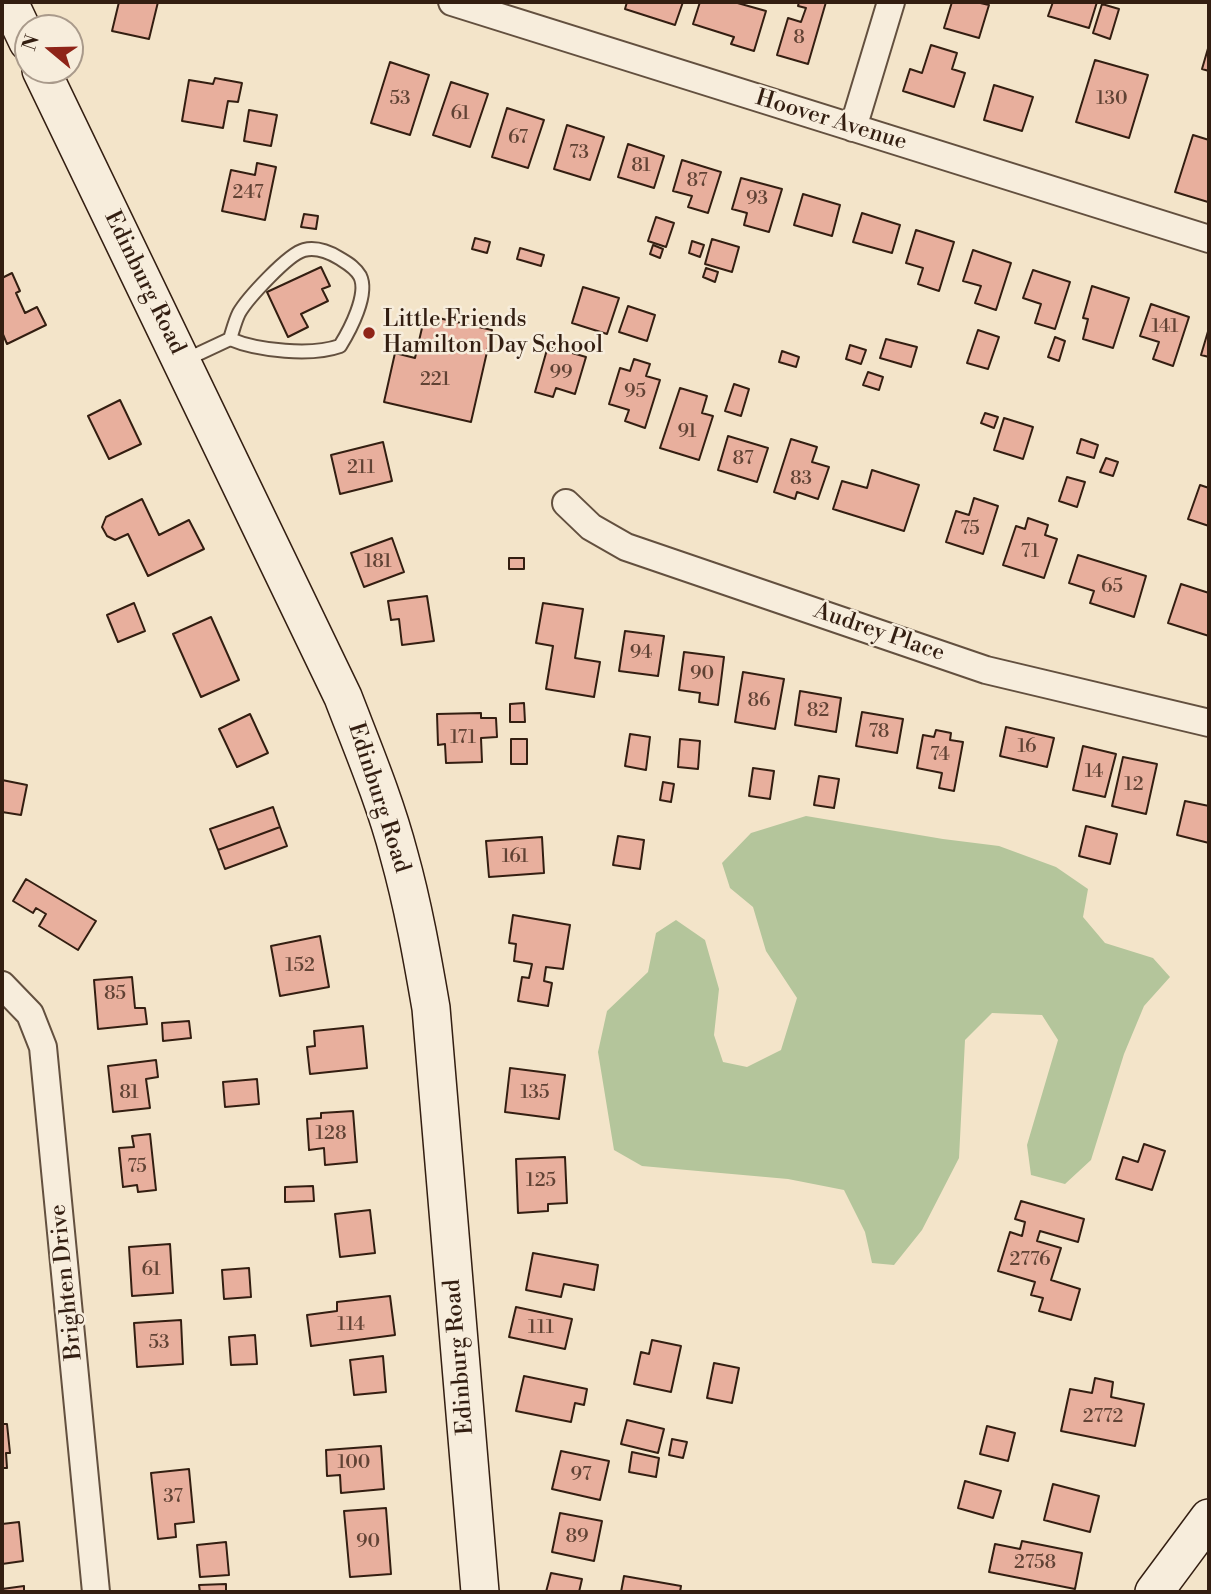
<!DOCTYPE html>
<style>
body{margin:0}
#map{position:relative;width:1211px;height:1594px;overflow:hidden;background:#f3e4c9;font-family:"Libre Bodoni",serif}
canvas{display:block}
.frame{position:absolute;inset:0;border:4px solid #331e11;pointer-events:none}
.north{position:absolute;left:14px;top:14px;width:70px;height:70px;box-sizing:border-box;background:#f7eddc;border:2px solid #a99a8b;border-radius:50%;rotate:289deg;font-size:19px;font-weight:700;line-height:28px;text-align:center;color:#331e11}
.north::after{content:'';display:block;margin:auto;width:24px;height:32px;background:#8f2418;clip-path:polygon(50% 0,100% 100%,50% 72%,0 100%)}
</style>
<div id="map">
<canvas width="1211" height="1594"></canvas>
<div class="frame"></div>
<div class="north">N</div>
</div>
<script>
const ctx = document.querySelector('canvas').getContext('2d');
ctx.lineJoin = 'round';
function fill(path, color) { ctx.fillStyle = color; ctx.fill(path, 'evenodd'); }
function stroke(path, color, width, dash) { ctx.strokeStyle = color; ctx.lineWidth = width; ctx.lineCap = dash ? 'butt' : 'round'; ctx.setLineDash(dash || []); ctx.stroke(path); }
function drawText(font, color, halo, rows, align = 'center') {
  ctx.font = font + ' "Libre Bodoni",serif'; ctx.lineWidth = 5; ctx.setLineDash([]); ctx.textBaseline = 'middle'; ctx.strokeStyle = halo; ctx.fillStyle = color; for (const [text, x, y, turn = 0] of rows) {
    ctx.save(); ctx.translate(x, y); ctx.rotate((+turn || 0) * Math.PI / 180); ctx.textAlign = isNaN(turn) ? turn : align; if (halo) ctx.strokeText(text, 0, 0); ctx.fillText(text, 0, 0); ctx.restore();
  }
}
const green = new Path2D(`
 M806 816 943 839 999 846 1056 867 1088 889 1083 917 1105 943 1153 958 1170 977 1144 1006 1124 1054 1091 1160 1065 1184 1031 1175 1027 1145 1058 1040 1042 1015 992 1013 965 1040 959 1158 922 1230 894 1265 872 1263 865 1232 844 1190 788 1179 642 1166 614 1150 598 1052 607 1011 648 972 656 933 676 920 705 940 719 989 714 1035 723 1062 747 1067 781 1050 797 998 766 951 753 907 730 888 722 863 751 833Z`);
const building = new Path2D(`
 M119 2H158L149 39 112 31Z
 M627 2H683L675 25 625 9Z
 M700 2H734L766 11 754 51 731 44 734 37 693 24Z
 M799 2H826L808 64 777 55 788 18 801 22 806 8 798 6Z
 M952 2H976L989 5 979 38 944 28Z
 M1053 2H1097L1089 28 1048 16Z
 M1102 4 1119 9 1110 39 1093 33Z
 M931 45 957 53 952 69 965 73 954 107 903 91 910 69 922 73Z
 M1209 45V71L1202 69Z
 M1095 60 1148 75 1129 138 1076 122Z
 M390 62 429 75 410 135 371 123Z
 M215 78 242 83 238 102 228 101 223 128 182 121 189 80 213 84Z
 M451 82 488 94 470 147 433 135Z
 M994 85 1033 97 1022 131 984 120Z
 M507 108 544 120 528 168 492 157Z
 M249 110 277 115 271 146 244 141Z
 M567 125 604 137 590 180 554 169Z
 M1193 135 1209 140 1208 202 1175 192Z
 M628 144 664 156 654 188 618 177Z
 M682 160 721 172 708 213 688 207 692 196 673 191Z
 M257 163 276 167 265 220 222 211 231 170 255 175Z
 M741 178 782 189 769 232 744 225 747 213 732 209Z
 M803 194 840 205 832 236 794 225Z
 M862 213 900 225 892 253 853 242Z
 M304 214 318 216 316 229 301 227Z
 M656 217 674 223 666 247 648 241Z
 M916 230 954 242 939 291 918 284 923 268 906 263Z
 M475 238 490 242 487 253 472 249Z
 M712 239 739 247 732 272 705 264Z
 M692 241 704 245 700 257 689 253Z
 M653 245 663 249 660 258 650 254Z
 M520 248 544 255 541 266 517 259Z
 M973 250 1011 263 996 310 975 303 981 286 963 281Z
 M321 267 330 286 322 289 328 301 301 314 308 327 288 337 267 292Z
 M706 268 718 272 715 282 703 277Z
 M1033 270 1070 282 1055 329 1035 323 1041 304 1023 298Z
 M12 273 20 291 16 293 25 313 37 307 46 325 7 344 2 332V278Z
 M1092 286 1129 298 1113 348 1083 339 1088 319 1083 318Z
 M583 287 619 298 607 334 572 323Z
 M1151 304 1189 317 1173 366 1153 359 1159 342 1140 336Z
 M628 306 655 315 647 341 619 332Z
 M425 315 492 330 471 422 384 402 395 353 415 358Z
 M1209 328V357L1201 355Z
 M978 330 999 337 988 369 967 363Z
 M1055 337 1065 341 1059 361 1048 357Z
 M886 339 917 347 911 367 880 358Z
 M850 345 866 350 861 364 846 359Z
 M548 346 586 357 575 394 556 388 553 397 535 392Z
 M782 351 799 357 796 367 779 362Z
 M634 359 650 364 646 376 660 380 645 428 625 421 629 410 609 404 620 368 630 371Z
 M868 372 883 377 879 390 863 385Z
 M734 384 749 389 741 416 725 411Z
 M680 388 707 396 702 413 713 416 699 460 660 448Z
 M120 400 141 444 109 459 88 416Z
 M985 413 998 417 994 428 981 423Z
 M1004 418 1033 427 1023 459 994 450Z
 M728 436 768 448 757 482 718 470Z
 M791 439 817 447 812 462 829 467 818 499 797 492 795 499 774 492Z
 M1081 439 1098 445 1094 458 1077 453Z
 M383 442 392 481 340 494 331 455Z
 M1106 458 1118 462 1113 476 1100 472Z
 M872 470 919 485 904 531 833 509 842 481 867 488Z
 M1067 477 1085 482 1077 507 1059 501Z
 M1200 485 1209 488V526L1188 519Z
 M974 498 998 506 983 554 946 542 956 511 969 515Z
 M142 499 159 535 189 520 204 549 148 576 128 534 115 540 107 536 102 527 106 517Z
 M1028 518 1048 525 1045 535 1057 539 1044 578 1003 565 1016 526 1025 529Z
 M392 538 404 572 364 587 351 553Z
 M1078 555 1146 576 1134 617 1090 603 1094 591 1069 583Z
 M509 558H524V569H509Z
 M1181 584 1209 593V636L1168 623Z
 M427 596 434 641 402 645 399 619 391 620 388 601Z
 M134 603 145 631 118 642 107 615Z
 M543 603 583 609 575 658 600 662 594 697 546 689 553 646 536 643Z
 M211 617 239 680 201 697 173 634Z
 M625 631 664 636 658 676 619 671Z
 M684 652 724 657 718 705 699 702 700 693 679 690Z
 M743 672 784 679 775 729 735 722Z
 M800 691 841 698 836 732 795 725Z
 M524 703 525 722H510V704Z
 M862 712 903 719 897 753 856 746Z
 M481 713V718H496L497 737 481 738 482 762 446 763 445 744 438 745 437 714Z
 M250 714 268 753 237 767 219 729Z
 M1006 727 1054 738 1047 767 1000 756Z
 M936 730 951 733 950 740 963 742 954 791 939 788 942 773 917 768 923 735 934 737Z
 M630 734 650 737 646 770 625 766Z
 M511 739H527V764H511Z
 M680 739 700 741 698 769 678 767Z
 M1083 746 1116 754 1105 797 1073 790Z
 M1123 757 1157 764 1146 814 1112 806Z
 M753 768 774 771 770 799 749 796Z
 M819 776 839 779 834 808 814 805Z
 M2 780 27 785 21 815 2 812Z
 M663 782 674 784 671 802 660 800Z
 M1185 801 1209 806V843L1177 835Z
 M273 807 280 827 218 850 210 829Z
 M1086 826 1117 834 1110 864 1079 856Z
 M280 827 287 846 225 869 218 850Z
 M618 836 644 840 640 869 613 865Z
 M542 837 544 873 489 877 486 841Z
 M26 879 96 921 78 950 39 926 46 914 36 908 33 913 13 901Z
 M513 915 570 925 563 969 546 967 544 981 552 983 548 1006 518 1001 522 977 529 978 532 964 514 961 516 944 509 943Z
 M320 936 329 987 280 996 271 946Z
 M132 977 135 1008H145L147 1024 98 1029 94 980Z
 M189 1021 191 1038 163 1041 162 1023Z
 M363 1026 367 1068 310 1074 307 1047 315 1046 314 1031Z
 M156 1060 158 1077 146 1079 150 1108 113 1112 108 1066Z
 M510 1068 565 1075 559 1119 505 1112Z
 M257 1079 259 1104 225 1107 223 1082Z
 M353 1111 357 1162 325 1165 324 1148 309 1150 307 1119 321 1118V1113Z
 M150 1134 156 1190 138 1192 137 1185 123 1187 119 1148 134 1147 132 1136Z
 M1144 1144 1165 1151 1152 1190 1116 1179 1123 1157 1138 1162Z
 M565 1157 567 1203 548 1204V1211L518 1213 516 1159Z
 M313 1186 314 1201 285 1202V1187Z
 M1021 1201 1084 1219 1078 1242 1040 1231 1037 1241 1061 1248 1051 1280 1080 1289 1071 1320 1039 1311 1043 1298 1031 1295 1035 1282 998 1271 1010 1232 1022 1236 1025 1222 1015 1219Z
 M370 1210 375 1253 340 1257 335 1214Z
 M170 1244 173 1293 132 1296 129 1247Z
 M533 1253 598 1265 594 1290 564 1284 561 1297 526 1290Z
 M249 1268 251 1297 224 1299 222 1270Z
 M390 1296 395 1335 311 1346 307 1315 337 1311V1302Z
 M516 1307 572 1319 565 1349 509 1337Z
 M181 1320 183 1364 137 1367 134 1323Z
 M255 1335 257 1364 231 1365 229 1337Z
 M652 1340 681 1346 671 1392 634 1384 641 1352 649 1354Z
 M383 1356 386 1392 354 1395 350 1360Z
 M714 1363 739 1368 732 1403 707 1398Z
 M524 1376 587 1389 584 1405 575 1403 571 1422 516 1411Z
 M1095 1378 1113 1382 1111 1397 1144 1404 1135 1446 1061 1431 1070 1389 1092 1393Z
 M627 1420 664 1429 658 1453 621 1444Z
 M2 1424H7L10 1453H6L7 1468H2Z
 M987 1426 1015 1433 1008 1461 980 1454Z
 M672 1439 687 1442 683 1458 669 1455Z
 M381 1446 384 1489 341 1493 340 1475 327 1476 326 1450Z
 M561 1451 609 1461 600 1500 552 1489Z
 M632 1452 659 1458 656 1477 629 1472Z
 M189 1469 194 1522 175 1524 176 1537 158 1539 151 1473Z
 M965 1481 1001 1491 993 1518 958 1508Z
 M1053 1484 1099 1496 1090 1532 1044 1520Z
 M386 1508 391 1574 350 1577 344 1511Z
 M560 1513 602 1521 594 1561 552 1552Z
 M19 1522 23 1561 2 1564V1524Z
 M1022 1541 1082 1553 1075 1589 989 1572 995 1544 1020 1549Z
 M226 1542 229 1575 200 1577 197 1545Z
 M551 1573 582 1579 579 1592H546Z
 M624 1576 681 1586 680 1592H621Z
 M226 1584V1592H200L199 1585Z
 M24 1586V1592H2V1589Z`);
const lane = new Path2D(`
 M183 361 230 339C258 351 312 356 340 346 350 330 369 294 360 276 355 267 347 263 339 258 329 252 316 247 304 250 288 254 247 299 239 313 235 321 233 330 230 339`);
const street = new Path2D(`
 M452 2 1209 239
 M853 128 891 2
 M566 503 591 527 626 547 986 670 1209 723
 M2 985 30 1014 43 1047 96 1592`);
const secondary = new Path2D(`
 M9 2 28 42
 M41 70 343 697C363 749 385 801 399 855 413 905 422 956 431 1008L480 1592
 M1154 1592 1209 1518`);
const markers = [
 [369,333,7,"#8f2418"]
];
const numberNames = [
 ["8",799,38],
 ["53",400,99],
 ["130",1112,99],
 ["61",460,114],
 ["67",518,138],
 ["73",579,153],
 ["81",641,166],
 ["87",697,181],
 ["247",248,193],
 ["93",757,199],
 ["141",1165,327],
 ["99",561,373],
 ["221",435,380],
 ["95",635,392],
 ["91",687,432],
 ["87",743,459],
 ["211",361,468],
 ["83",801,479],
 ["75",970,529],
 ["71",1030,552],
 ["181",378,562],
 ["65",1112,587],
 ["94",641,653],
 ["90",702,674],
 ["86",759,701],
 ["82",818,711],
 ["78",879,732],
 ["171",463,738],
 ["16",1027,747],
 ["74",940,755],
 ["14",1094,772],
 ["12",1134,785],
 ["161",515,857],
 ["152",300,966],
 ["85",115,994],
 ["81",129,1093],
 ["135",535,1093],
 ["128",331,1134],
 ["75",137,1167],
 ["125",541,1181],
 ["2776",1030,1260],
 ["61",151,1270],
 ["114",351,1325],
 ["111",541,1328],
 ["53",159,1343],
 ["2772",1103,1417],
 ["100",354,1463],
 ["97",581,1475],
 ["37",173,1497],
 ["89",577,1537],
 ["90",368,1542],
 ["2758",1035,1563]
];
const streetNames = [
 ["Hoover Avenue",831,121,17],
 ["Edinburg Road",144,283,64],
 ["Audrey Place",879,633,19],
 ["Edinburg Road",378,798,72],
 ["Brighten Drive",67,1282,-96],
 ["Edinburg Road",460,1357,-95]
];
const poiNames = [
 ["Little Friends",383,320],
 ["Hamilton Day School",383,346]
];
fill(green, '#b4c59b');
fill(building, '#e8af9d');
stroke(building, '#331e11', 2);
stroke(lane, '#63503f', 16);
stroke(street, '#63503f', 30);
stroke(secondary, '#331e11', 40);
stroke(lane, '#f7eddc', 12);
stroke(street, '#f7eddc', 26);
stroke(secondary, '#f7eddc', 37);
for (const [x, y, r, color] of markers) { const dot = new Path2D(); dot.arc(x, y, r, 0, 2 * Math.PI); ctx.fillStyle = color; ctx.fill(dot); stroke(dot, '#f7eddc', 2.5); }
drawText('19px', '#604234', null, numberNames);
drawText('23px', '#331e11', '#f7eddc', streetNames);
drawText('23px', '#331e11', '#f7eddc', poiNames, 'left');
</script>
